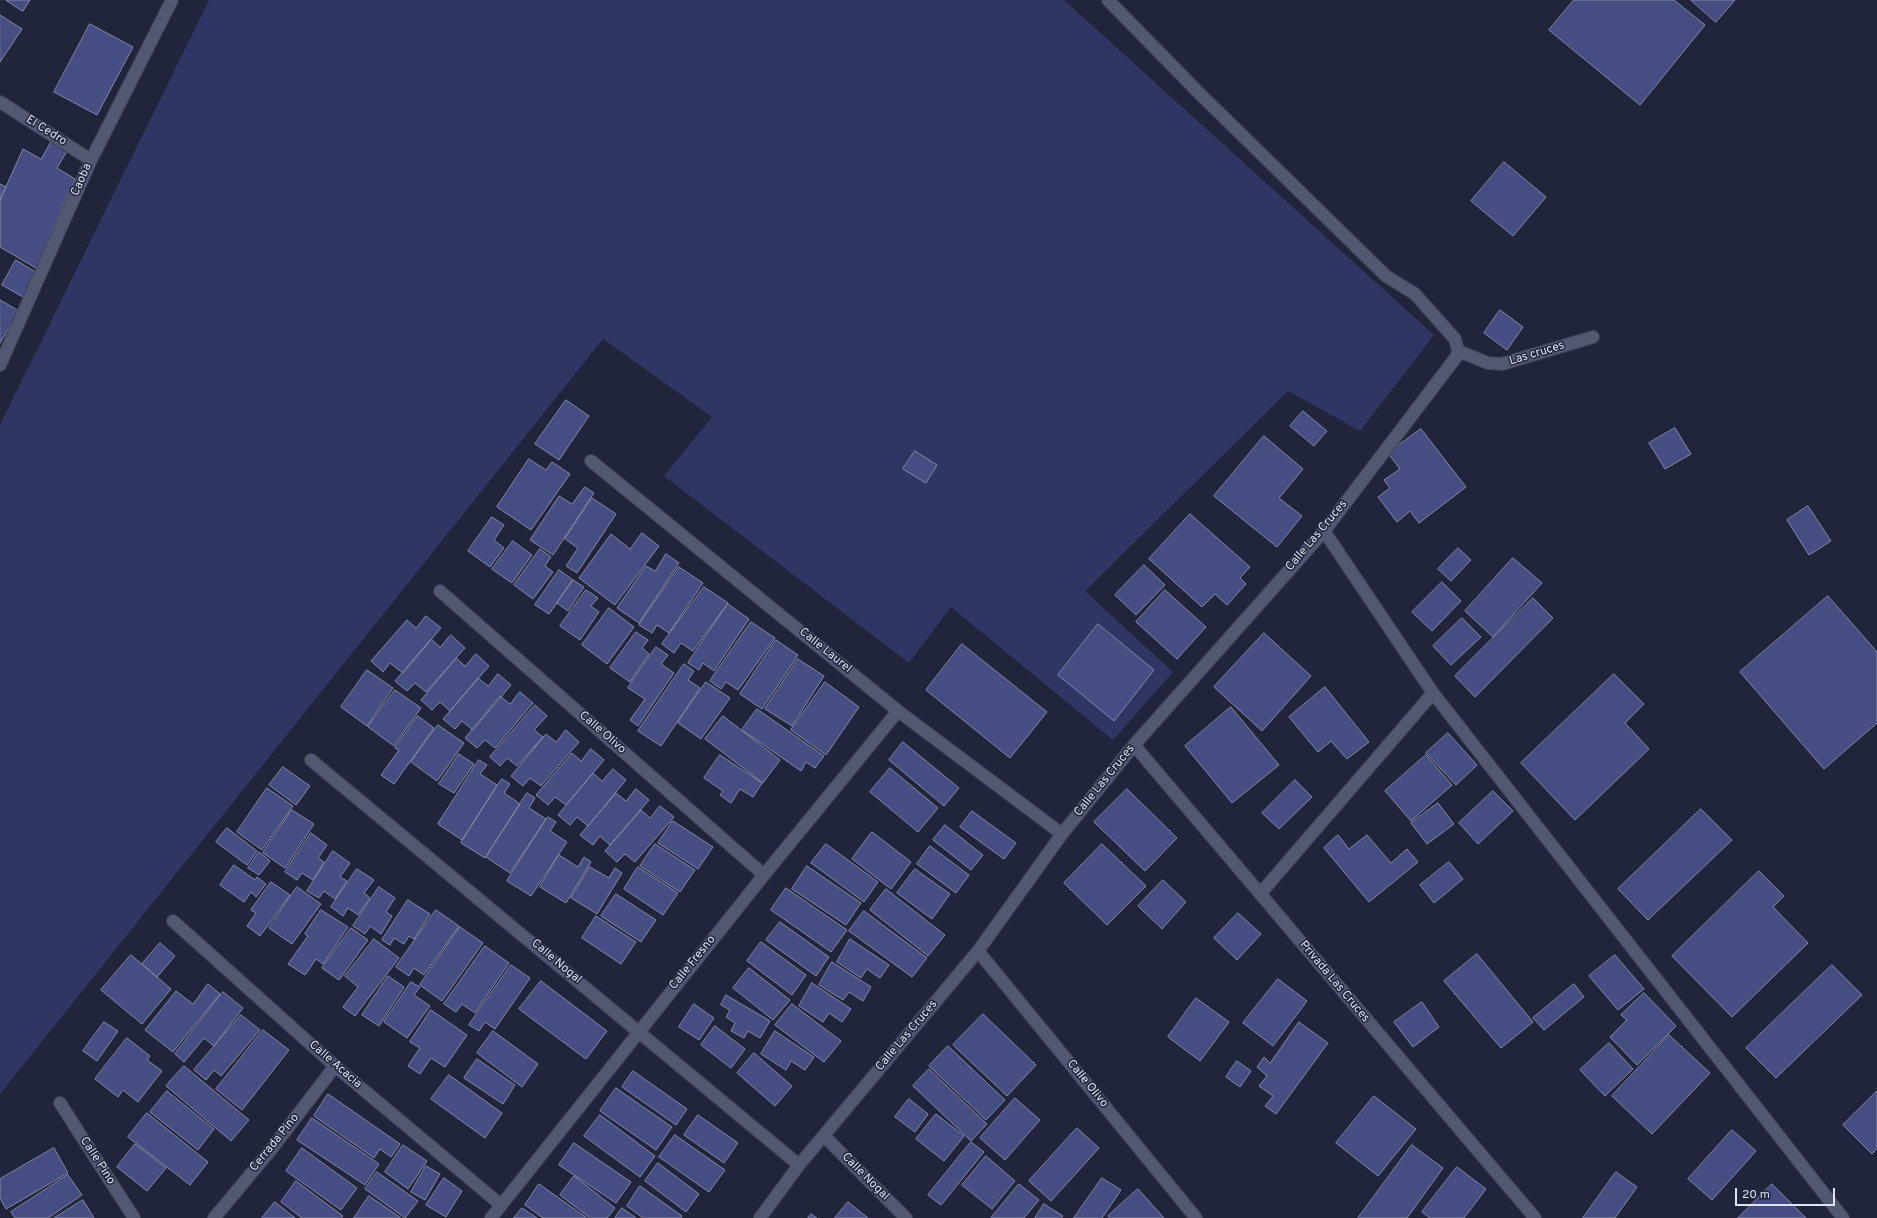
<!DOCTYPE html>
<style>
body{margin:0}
#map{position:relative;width:1877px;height:1218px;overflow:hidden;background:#21253c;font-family:Overpass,sans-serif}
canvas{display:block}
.scale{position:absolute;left:1735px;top:1188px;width:100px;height:18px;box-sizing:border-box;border:2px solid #dee2f2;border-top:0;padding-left:5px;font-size:12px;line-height:14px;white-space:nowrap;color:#dee2f2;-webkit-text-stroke:3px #21253c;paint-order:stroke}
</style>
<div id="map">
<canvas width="1877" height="1218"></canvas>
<div class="scale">20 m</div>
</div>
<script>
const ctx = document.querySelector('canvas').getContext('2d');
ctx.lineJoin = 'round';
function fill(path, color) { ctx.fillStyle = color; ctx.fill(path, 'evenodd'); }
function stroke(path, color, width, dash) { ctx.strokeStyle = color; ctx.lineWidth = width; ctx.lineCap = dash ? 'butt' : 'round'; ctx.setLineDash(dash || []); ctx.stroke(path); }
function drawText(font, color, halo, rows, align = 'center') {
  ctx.font = font + ' Overpass,sans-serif'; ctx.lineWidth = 3; ctx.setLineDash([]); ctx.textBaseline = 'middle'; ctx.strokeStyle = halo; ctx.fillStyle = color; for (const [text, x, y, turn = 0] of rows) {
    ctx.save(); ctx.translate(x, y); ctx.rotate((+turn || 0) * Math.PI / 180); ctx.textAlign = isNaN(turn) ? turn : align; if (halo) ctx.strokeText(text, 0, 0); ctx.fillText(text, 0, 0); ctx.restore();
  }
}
const green = new Path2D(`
 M209 0H1064L1434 335 1360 431 1288 391 1085 591 1173 672 1113 740 951 607 909 663 664 476 712 417 603 339 0 1094V425Z`);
const building = new Path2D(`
 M6 0H30L23 11Z
 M1574 0H1674L1705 25 1640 105 1549 30Z
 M1691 0H1735L1716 22Z
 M0 15 22 29 0 62Z
 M90 24 133 47 97 115 54 92Z
 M54 137 70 146 57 168 75 179 36 268 0 247V200L23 149 41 159Z
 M1504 162 1546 197 1513 236 1471 201Z
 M0 184 6 187 0 200Z
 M16 260 37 273 23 297 2 285Z
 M0 300 19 311 0 343Z
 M1500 310 1523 327 1507 350 1484 333Z
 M566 400 589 416 559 460 535 444Z
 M1303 411 1327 431 1314 446 1290 426Z
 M1675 428 1691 454 1665 469 1649 443Z
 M1421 429 1466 487 1419 523 1410 511 1397 522 1378 497 1390 488 1384 480 1400 469 1388 453Z
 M1264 436 1303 469 1279 498 1302 516 1277 547 1214 496Z
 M915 451 937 465 926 483 903 469Z
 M529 459 546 470 552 462 570 474 531 530 497 507Z
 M585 487 594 493 553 555 530 540 559 496 572 504Z
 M592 498 616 514 577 573 566 566 578 548 565 539Z
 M1808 506 1831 541 1809 555 1787 520Z
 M1190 514 1250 567 1240 578 1246 584 1227 605 1215 594 1202 607 1149 559Z
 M492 517 504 525 494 540 504 548 490 567 468 551Z
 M642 533 659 546 615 605 579 578 611 534 630 549Z
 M513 541 532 555 512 583 492 569Z
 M1458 548 1471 560 1451 581 1438 569Z
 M540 549 551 557 545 566 553 572 533 599 514 585Z
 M666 554 679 563 639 623 617 608 646 566 655 571Z
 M1513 558 1542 583 1493 637 1465 611Z
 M1144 565 1165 585 1136 615 1115 595Z
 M679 567 703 583 669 633 657 625 652 633 639 625Z
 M559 570 573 580 549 614 535 605Z
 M573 580 584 587 568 611 557 603Z
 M1442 582 1461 601 1432 631 1412 612Z
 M704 587 728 603 693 651 681 643 674 653 662 644Z
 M586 590 598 598 591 606 599 612 580 640 560 626Z
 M1165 590 1206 627 1177 659 1136 622Z
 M1828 596 1877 652V723L1824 769 1740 672Z
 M1533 598 1553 618 1475 697 1455 676Z
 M728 604 749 619 714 671 703 663 699 670 688 663Z
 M609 608 634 627 607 664 582 645Z
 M426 616 441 628 403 673 390 663 383 672 371 661 407 620 416 628Z
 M1462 618 1481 637 1451 665 1433 646Z
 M751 622 775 638 738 690 726 682 721 689 710 681Z
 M1098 624 1154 670 1114 721 1058 675Z
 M636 632 648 640 642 648 649 654 630 682 610 668Z
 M1264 633 1311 676 1262 731 1214 687Z
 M451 635 465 648 426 692 415 683 407 691 395 681 431 639 440 647Z
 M776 640 798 655 762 709 740 694Z
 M962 644 1047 712 1010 758 926 690Z
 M656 647 668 655 661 664 674 673 638 726 630 720 645 699 628 688Z
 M476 654 489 666 450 711 440 702 432 710 421 700 456 658 465 666Z
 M798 659 824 676 792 726 765 709Z
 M684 664 694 671 688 680 700 688 661 746 638 731Z
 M367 670 393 688 367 726 341 707Z
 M498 674 511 685 473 730 462 721 455 729 443 719 478 678 488 686Z
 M1614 674 1644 704 1625 723 1649 749 1575 820 1521 763Z
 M706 682 730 698 701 739 678 723Z
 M825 682 859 707 826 755 791 730Z
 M1325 687 1369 742 1347 759 1331 741 1318 752 1289 717Z
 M395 690 421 708 394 746 368 727Z
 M520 692 533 703 495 748 485 740 477 748 465 738 500 696 510 704Z
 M535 705 547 716 534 730 543 737 517 766 507 758 500 766 490 757Z
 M1231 707 1279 765 1232 803 1185 746Z
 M757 709 824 756 815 768 806 762 801 771 742 730Z
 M418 716 434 728 394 784 381 775 399 750 395 748Z
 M723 716 780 760 763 783 705 739Z
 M438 725 464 743 437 781 411 762Z
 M566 730 579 742 541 786 530 778 523 786 511 776 546 734 556 742Z
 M1448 733 1477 765 1456 785 1426 753Z
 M903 742 959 788 944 806 889 760Z
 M591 749 604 760 566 805 555 797 548 805 536 795 572 753 581 761Z
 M459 754 474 764 454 793 439 784Z
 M720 755 762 783 753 797 740 789 731 803 720 795 723 791 704 778Z
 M1426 755 1452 785 1411 821 1385 791Z
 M479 760 487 765 480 774 497 785 462 840 438 824Z
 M283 767 310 786 296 805 269 785Z
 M890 768 938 808 918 832 870 792Z
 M613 769 626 780 588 826 577 817 570 825 558 815 593 773 602 781Z
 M502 779 510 784 504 793 520 804 485 858 461 843Z
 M1295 780 1312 797 1279 829 1262 813Z
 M267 788 293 806 262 850 237 832Z
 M636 789 649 800 610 845 600 836 593 845 580 835 616 793 626 801Z
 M1127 789 1177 838 1145 871 1094 822Z
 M1493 791 1513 811 1478 844 1459 823Z
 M527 793 535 798 529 808 546 819 510 873 486 857Z
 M1438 803 1454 824 1427 844 1411 823Z
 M660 806 674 817 635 862 625 854 617 862 605 851 641 810 650 818Z
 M1701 809 1732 840 1648 920 1618 889Z
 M292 810 314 824 285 868 263 853Z
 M972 811 1016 843 1004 859 960 827Z
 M548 817 556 822 550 831 567 842 531 896 507 881Z
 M673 821 713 847 698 869 658 843Z
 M945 825 983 855 971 870 933 840Z
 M227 828 257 851 247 865 216 842Z
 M872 832 911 862 891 889 852 859Z
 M311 833 327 845 318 858 324 862 313 880 302 873 297 880 285 872Z
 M1338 835 1349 849 1367 835 1391 863 1407 849 1418 862 1369 902 1324 848Z
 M655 844 695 870 680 892 640 866Z
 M826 844 878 882 864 902 811 863Z
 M1102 844 1146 886 1107 925 1064 883Z
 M930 846 969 875 956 893 917 864Z
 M333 851 350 863 340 877 347 881 335 899 324 891 319 898 307 891Z
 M259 852 270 861 259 875 248 868Z
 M559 855 578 867 584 857 591 862 566 903 540 887Z
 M1449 862 1463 879 1434 903 1420 885Z
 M234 865 255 880 257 877 266 884 256 897 251 892 244 902 220 885Z
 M807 866 861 903 846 925 792 889Z
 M590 867 609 878 615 868 622 873 597 914 571 898Z
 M638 867 678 893 663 915 624 889Z
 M357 869 374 880 364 893 370 898 358 915 348 908 343 916 331 907Z
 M915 869 950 894 932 919 897 893Z
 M1759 871 1784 896 1773 907 1808 943 1732 1017 1672 956Z
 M1163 880 1186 902 1162 929 1138 906Z
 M271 882 290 895 260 936 247 926 256 913 251 910Z
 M297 887 321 904 292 944 269 928Z
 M379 887 395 898 386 912 392 916 381 934 370 926 365 934 353 926Z
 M786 888 847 930 831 952 771 910Z
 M886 889 945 935 928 956 870 910Z
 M616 894 656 920 641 942 601 916Z
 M408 900 430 914 414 939 409 936 404 944 394 938 390 945 382 940Z
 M321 910 348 927 323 964 316 959 305 975 288 964 308 936 305 934Z
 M436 910 459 926 424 975 414 968 409 976 396 967Z
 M864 911 927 958 912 977 849 931Z
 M1238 913 1261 934 1237 960 1214 938Z
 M596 916 636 942 621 964 582 938Z
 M780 922 829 957 816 976 766 940Z
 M460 927 483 943 442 1001 420 985Z
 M351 928 368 940 339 980 322 968Z
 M374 939 399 958 355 1016 343 1007 358 987 345 976Z
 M850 939 889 965 880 978 867 969 861 978 837 962Z
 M761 942 806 975 792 995 747 961Z
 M160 943 175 956 157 977 142 964Z
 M485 946 509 963 475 1013 462 1004 456 1012 444 1004Z
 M1477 954 1533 1022 1501 1048 1444 981Z
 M131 955 171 989 142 1024 101 990Z
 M1615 955 1644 989 1618 1010 1589 976Z
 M832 962 871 987 863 1001 849 992 843 1000 819 985Z
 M511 965 530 978 495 1029 485 1022 479 1031 469 1025Z
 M1832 965 1862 995 1776 1078 1746 1048Z
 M749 968 790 1000 773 1020 733 988Z
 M388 976 404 987 379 1026 362 1015Z
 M1278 979 1307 1001 1273 1046 1243 1023Z
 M541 981 607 1031 586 1059 519 1009Z
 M411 982 420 987 414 995 430 1006 407 1038 384 1022Z
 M812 983 851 1009 842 1022 829 1013 823 1022 799 1006Z
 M208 984 220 994 173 1052 145 1030 176 991 193 1004Z
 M1574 984 1584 997 1544 1030 1533 1018Z
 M223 992 243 1008 214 1046 204 1038 184 1062 175 1054Z
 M1644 993 1676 1026 1637 1065 1610 1037 1627 1020 1621 1015Z
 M726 995 770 1021 760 1038 748 1031 744 1038 731 1031 735 1023 726 1017 730 1010 721 1005Z
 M1196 998 1229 1022 1200 1061 1168 1037Z
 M1422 1002 1439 1027 1413 1047 1394 1022Z
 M694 1004 714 1018 699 1040 679 1027Z
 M792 1004 841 1041 824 1062 775 1025Z
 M431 1010 467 1035 445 1067 431 1058 420 1074 408 1066 420 1048 410 1042Z
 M983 1014 1036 1065 1007 1096 953 1045Z
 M241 1015 260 1030 221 1076 214 1070 206 1080 194 1070Z
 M104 1022 118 1031 97 1061 83 1051Z
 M1299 1022 1328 1043 1276 1114 1265 1106 1273 1096 1259 1086 1267 1076 1257 1067 1264 1057 1270 1063Z
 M715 1026 745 1049 731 1068 701 1045Z
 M263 1030 289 1050 242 1110 216 1089Z
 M493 1031 538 1064 522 1087 477 1053Z
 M775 1031 814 1057 805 1070 791 1061 786 1070 761 1054Z
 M1669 1035 1710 1073 1652 1134 1612 1096Z
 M127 1038 150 1056 147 1060 162 1071 138 1102 123 1090 118 1097 95 1079Z
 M1609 1043 1633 1069 1605 1096 1580 1070Z
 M948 1046 1005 1100 986 1120 929 1066Z
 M754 1053 792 1086 775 1106 737 1073Z
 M477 1059 515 1085 503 1104 464 1078Z
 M1237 1061 1251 1071 1240 1087 1226 1077Z
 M184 1066 249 1120 231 1141 166 1086Z
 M929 1069 987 1124 971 1141 913 1086Z
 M633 1071 687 1109 676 1125 622 1087Z
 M449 1075 502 1113 485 1138 431 1099Z
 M616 1088 672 1127 656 1150 600 1111Z
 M167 1091 214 1129 198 1150 150 1112Z
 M1877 1091V1148L1872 1154 1843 1125Z
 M328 1094 400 1144 391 1157 380 1149 374 1158 314 1116Z
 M1374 1096 1416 1129 1378 1176 1336 1143Z
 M1015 1098 1040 1120 1005 1160 980 1138Z
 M909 1099 928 1114 915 1132 895 1117Z
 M147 1113 208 1162 190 1185 128 1137Z
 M936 1114 964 1136 944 1161 916 1139Z
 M600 1115 655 1156 640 1177 584 1136Z
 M698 1115 738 1143 724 1163 684 1135Z
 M312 1118 379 1164 365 1185 297 1140Z
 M1077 1128 1099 1148 1051 1201 1029 1181Z
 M1732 1130 1756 1151 1712 1200 1688 1179Z
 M675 1135 725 1170 709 1192 659 1157Z
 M971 1142 984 1152 941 1205 928 1195Z
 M574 1143 631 1182 616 1203 559 1165Z
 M135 1144 166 1168 147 1191 117 1167Z
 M403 1145 427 1161 408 1189 385 1172Z
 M1412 1145 1443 1168 1407 1218H1358Z
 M54 1148 68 1173 6 1209 0 1198V1179Z
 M302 1148 357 1188 341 1210 286 1171Z
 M986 1156 1015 1181 992 1209 962 1185Z
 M658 1163 699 1194 686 1212 645 1181Z
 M426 1166 440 1174 425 1200 411 1192Z
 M1457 1167 1486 1189 1464 1218H1430L1422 1212Z
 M377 1172 418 1201 405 1218 365 1189Z
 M1616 1172 1637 1187 1615 1218H1583Z
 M68 1175 82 1195 48 1218H15L11 1212Z
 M574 1176 615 1208 607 1218H590L560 1195Z
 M444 1178 462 1191 446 1217 426 1205Z
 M1102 1178 1121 1190 1102 1218H1074Z
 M296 1181 343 1216 341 1218H302L281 1202Z
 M539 1184 587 1218H543L525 1205Z
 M1019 1184 1039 1200 1024 1218H991Z
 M1772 1184 1806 1218H1738Z
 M640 1186 682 1216 681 1218H643L627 1206Z
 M1138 1189 1164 1218H1110L1108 1216Z
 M369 1196 401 1218H354Z
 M83 1200 94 1218H54Z
 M275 1202 295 1218H262Z
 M848 1202 868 1218H835Z
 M1044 1204 1063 1216 1061 1218H1035Z
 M522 1208 537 1218H514Z
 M622 1208 636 1218H615Z
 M811 1214 817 1218H808Z`);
const minor = new Path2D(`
 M1108 0 1200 94 1386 276 1415 294 1455 339 1458 351
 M0 102 91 160
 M1458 351 1488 363 1502 364 1593 337
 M0 365 91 160 172 0
 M591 461 898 711 1062 834
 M1324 531 1433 693 1843 1218
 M440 591 764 875
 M1134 745 1535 1218
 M311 760 799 1165
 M1260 894 1433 693
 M173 921 335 1066 501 1205
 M978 951 1196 1218
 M60 1103 134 1218
 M824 1136 906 1218
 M214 1218 270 1151 335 1066
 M491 1218 764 875 898 711
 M760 1218 799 1165 978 951 1062 834 1134 745 1324 531 1457 356 1458 351`);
const streetNames = [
 ["El Cedro",46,131,32],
 ["Caoba",82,180,-66],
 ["Las cruces",1537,354,-17],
 ["Calle Las Cruces",1317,536,-50],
 ["Calle Laurel",825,651,39],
 ["Calle Olivo",602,733,41],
 ["Calle Las Cruces",1105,781,-51],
 ["Calle Nogal",556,962,40],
 ["Calle Fresno",693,963,-51],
 ["Privada Las Cruces",1334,982,50],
 ["Calle Las Cruces",907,1036,-50],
 ["Calle Acacia",335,1065,41],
 ["Calle Olivo",1087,1084,51],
 ["Cerrada Pino",275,1143,-51],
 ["Calle Pino",97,1161,57],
 ["Calle Nogal",865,1177,45]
];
fill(green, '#2f3663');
fill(building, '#454d83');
stroke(building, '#8389a5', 1);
stroke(minor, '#3e4054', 14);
stroke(minor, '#525872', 12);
drawText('12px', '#dee2f2', '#21253c', streetNames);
</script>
